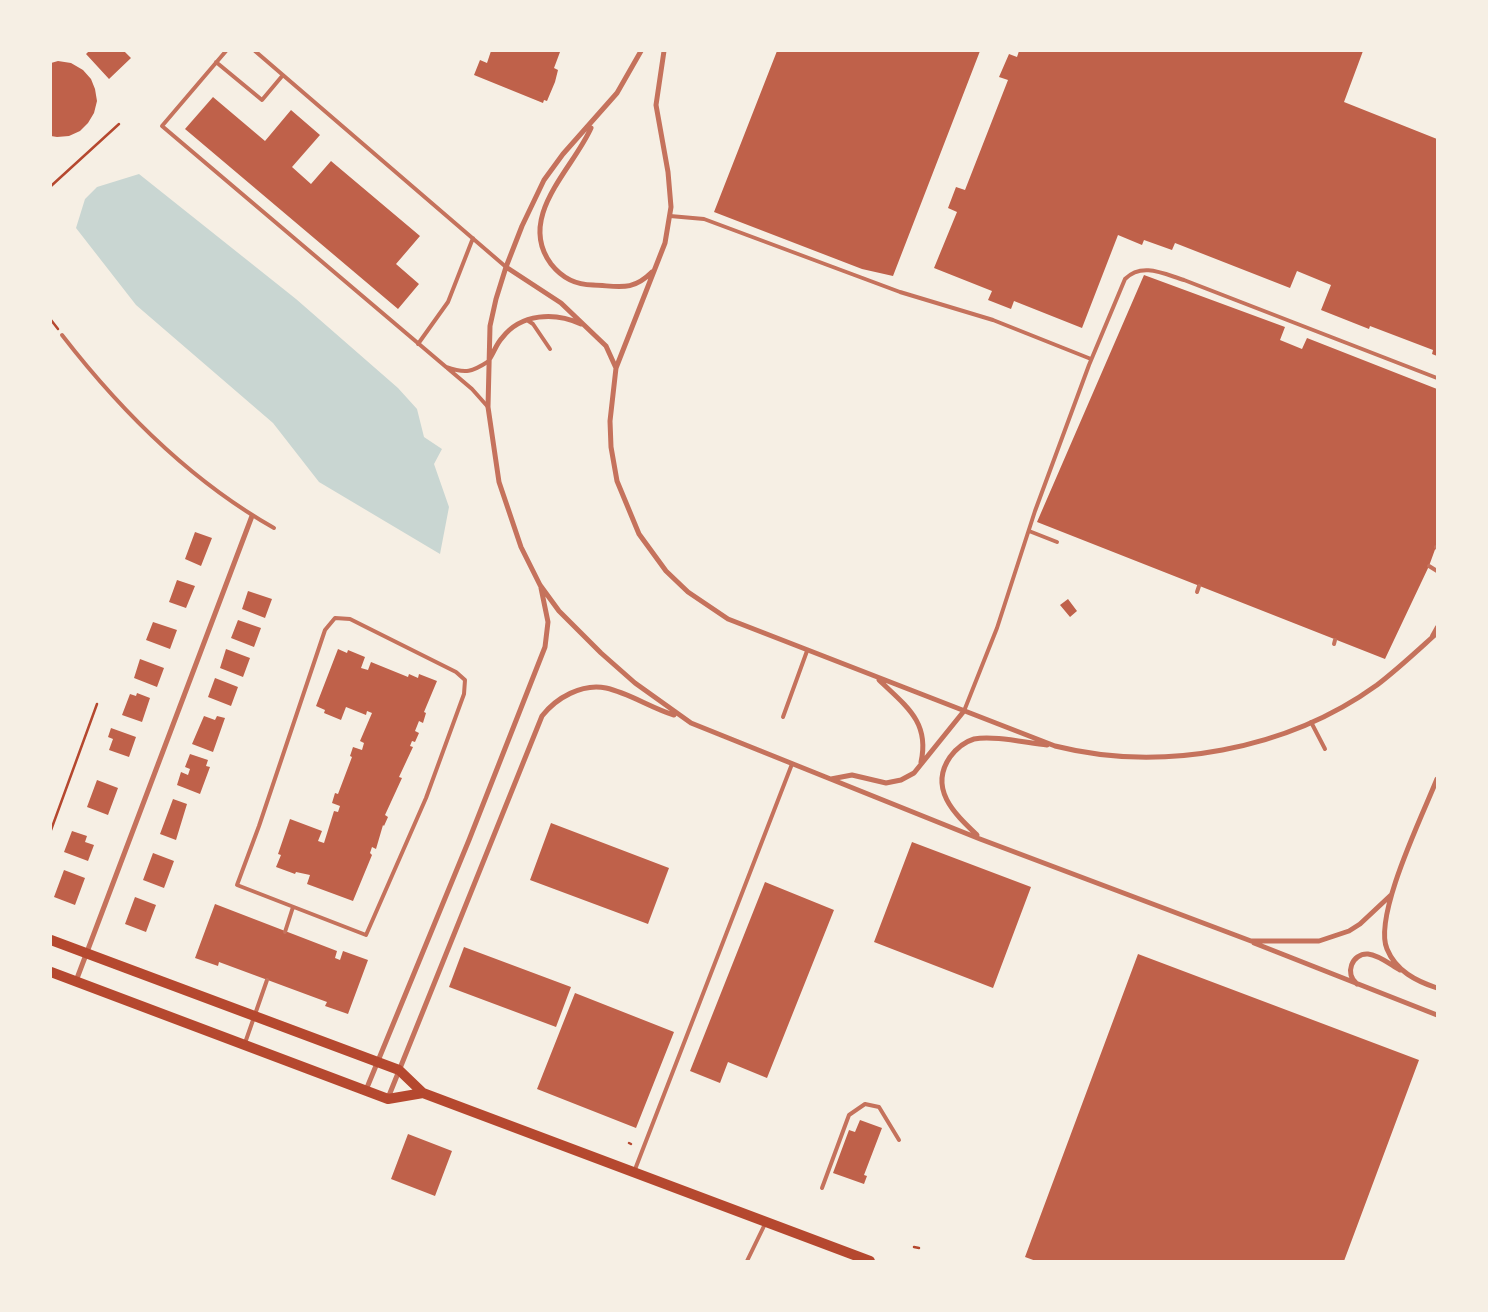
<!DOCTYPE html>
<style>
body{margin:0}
#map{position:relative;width:1488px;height:1312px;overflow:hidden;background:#f6efe4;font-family:"DejaVu Sans",sans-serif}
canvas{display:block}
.frame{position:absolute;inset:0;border:52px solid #f6efe4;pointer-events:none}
</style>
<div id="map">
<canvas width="1488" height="1312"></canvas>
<div class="frame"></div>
</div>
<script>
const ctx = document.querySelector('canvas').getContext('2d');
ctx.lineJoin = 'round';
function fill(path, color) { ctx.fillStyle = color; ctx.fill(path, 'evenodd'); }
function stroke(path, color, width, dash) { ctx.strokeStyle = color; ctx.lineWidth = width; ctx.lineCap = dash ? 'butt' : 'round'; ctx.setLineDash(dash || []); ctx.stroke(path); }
const water = new Path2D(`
 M139 174 296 299 398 388 417 409 424 437 442 449 434 464 449 507 440 554 319 482 273 423 136 305 76 228 85 199 97 187Z`);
const building = new Path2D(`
 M89 51H124L131 58 109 79 86 54Z
 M491 51 560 52 554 68 558 70 555 82 547 101 544 100 543 103 474 75 480 60 487 63Z
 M777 51H980L893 276 862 269 714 212Z
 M1019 51H1363L1344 102 1437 139V356L1432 354 1433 350 1370 326 1369 329 1321 310 1331 285 1297 271 1290 288 1175 243 1172 250 1144 240 1142 245 1118 235 1082 328 1014 301 1011 309 988 300 992 291 934 268 957 212 948 208 956 187 965 190 1008 80 999 77 1009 54 1017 57Z
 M58 61 71 63 83 70 91 79 95 89 97 101 94 113 88 123 80 131 69 136 57 137 51 136V63Z
 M213 97 265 141 291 110 320 135 292 167 311 184 331 161 420 236 396 264 419 284 398 309 185 129Z
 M1144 275 1285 327 1280 340 1302 349 1307 338 1437 389V544L1429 566 1385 659 1037 522Z
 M195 532 212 538 201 566 185 559Z
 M177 580 195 586 186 608 169 602Z
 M248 591 272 599 265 618 242 609Z
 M1068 599 1077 611 1070 617 1060 605Z
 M238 620 261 628 254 647 231 638Z
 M153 622 177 630 170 649 146 640Z
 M226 649 250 658 243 677 220 668Z
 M338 649 347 653 348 650 365 657 361 668 368 670 371 662 408 677 409 674 418 678 419 674 437 681 424 712 426 713 423 723 419 721 415 731 419 733 415 742 412 741 410 746 413 747 399 777 402 778 385 815 388 817 384 826 383 825 376 849 372 847 370 853 372 855 353 901 307 884 310 875 296 872 295 874 276 867 281 855 278 854 290 819 322 831 318 841 324 843 334 811 338 812 340 806 332 803 335 793 338 794 352 757 350 756 353 747 362 750 364 743 360 741 372 713 367 711 366 715 346 707 341 720 324 713 325 710 316 706Z
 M140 659 164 668 157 687 134 678Z
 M215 678 238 687 231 706 208 697Z
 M137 693 150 698 142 722 122 715 130 694 136 696Z
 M204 716 215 720 217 716 225 718 213 752 192 744Z
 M111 728 136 737 129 757 109 750 113 739 108 737Z
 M190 754 208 760 206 766 210 767 200 794 177 785 181 772 188 775 190 769 185 767Z
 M97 780 118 788 108 815 87 807Z
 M173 799 187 804 176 840 160 834Z
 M551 823 669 868 648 924 530 880Z
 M72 831 87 836 85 842 94 845 88 861 64 852Z
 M912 842 1031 887 993 988 874 942Z
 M153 853 174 861 164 888 143 880Z
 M64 870 85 878 75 905 54 897Z
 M765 882 834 910 767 1078 728 1062 720 1083 690 1071Z
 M135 897 156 905 146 932 125 924Z
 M215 904 337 951 335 958 340 960 343 951 368 960 348 1014 325 1006 327 1002 219 962 218 966 195 958Z
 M464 947 571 987 556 1027 449 987Z
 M1138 954 1419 1060 1344 1261H1036L1025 1257Z
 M575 993 674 1032 636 1128 537 1089Z
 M860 1120 882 1128 864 1175 867 1176 864 1184 833 1173 849 1130 855 1132Z
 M408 1134 452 1151 435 1196 391 1179Z`);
const path = new Path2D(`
 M51 186 119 124
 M51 320 58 329
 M51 830 97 704
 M629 1143 631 1144
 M914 1247 919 1248`);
const service = new Path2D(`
 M226 51 162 126 472 389 488 407
 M255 51 506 267
 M216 62 262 100 283 75
 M670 216 704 219 900 292 993 320 1091 359
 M527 320 533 324 550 349
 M62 335C120 410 191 481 274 528
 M418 344 448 302 473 238
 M446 367C466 374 472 372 489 361
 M1029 531 1057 542
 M1436 547 1437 548
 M1429 566 1437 571
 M1197 592 1199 586
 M335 618 350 619 456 672 465 680 464 694 426 798 366 935 237 885 259 826 325 630Z
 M1432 636 1437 627
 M1334 644 1335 640
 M964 711 997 628 1035 511 1089 365 1125 279C1142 262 1164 274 1184 280L1437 378
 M783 717 807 651
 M1311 722 1325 749
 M285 932 293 907
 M245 1043 267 980
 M634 1172 792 764
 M822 1188 849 1115 865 1104 879 1107 899 1140
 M747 1261 765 1224`);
const minor = new Path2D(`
 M641 51 617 93 563 154 544 180 522 226 506 267 496 299 490 326 488 407 499 482 521 547 540 585 559 611 601 653 635 683 691 723 980 839 1251 941H1319L1349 931 1360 924 1391 895
 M664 51 656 105 668 172 671 207 665 243 616 368 610 421 611 447 617 481 639 534 666 571 688 592 728 619 1055 746C1162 773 1287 750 1377 685 1398 669 1417 651 1437 633
 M591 128C573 169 516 217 551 264 562 278 575 285 593 285 619 286 632 292 652 272
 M506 267 561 303 606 346 616 368
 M490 358C494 352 497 343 502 338 521 313 555 312 581 324
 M879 680C906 706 930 722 921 762
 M831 779 852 775 886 783 901 780 914 773 964 711
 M1437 779C1423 814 1373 916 1387 949 1396 971 1416 981 1437 988
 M977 835C955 814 928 789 950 757 956 749 964 742 974 739 993 735 1027 743 1047 745
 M1254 943 1437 1015
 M76 981 252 516
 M1357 984C1344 974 1352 953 1368 954 1379 955 1391 965 1400 970
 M366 1090 469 840 545 647 548 622 541 588
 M388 1098 542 716C556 698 582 683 606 688 629 693 651 708 674 715`);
const secondary = new Path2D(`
 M51 940 399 1070 423 1093 870 1261
 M51 972 388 1099 423 1093`);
fill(water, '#c9d6d2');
fill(building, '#bf614a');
stroke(path, '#b5482f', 2.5);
stroke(service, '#c5725c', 4);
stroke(minor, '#c5725c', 5);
stroke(secondary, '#b5482f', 10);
</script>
